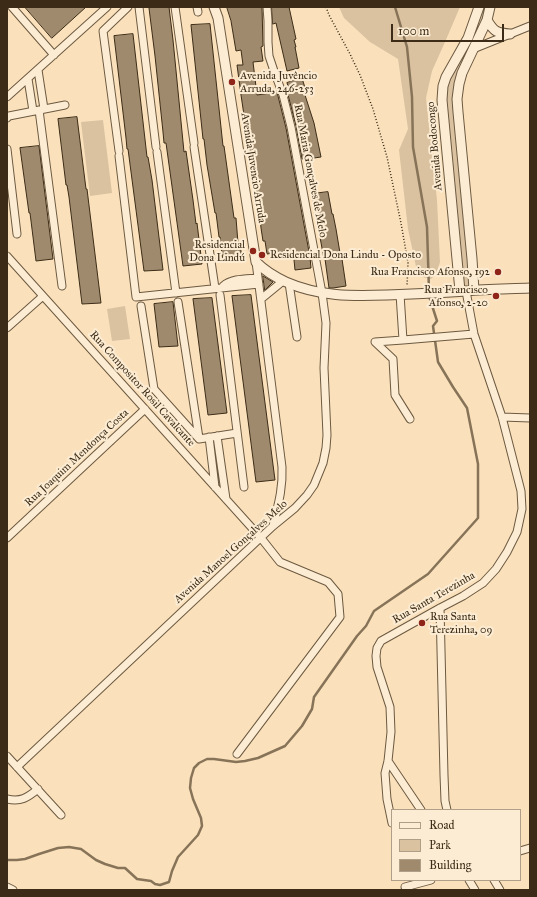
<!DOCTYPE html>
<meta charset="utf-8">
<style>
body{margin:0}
#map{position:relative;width:537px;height:897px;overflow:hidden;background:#fae1bc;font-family:"IM FELL Great Primer",serif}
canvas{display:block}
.frame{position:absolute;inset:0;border:8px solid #3c2c17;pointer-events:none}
.legend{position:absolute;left:391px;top:809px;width:130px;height:72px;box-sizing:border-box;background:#fcecd3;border:1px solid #af9f88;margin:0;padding:5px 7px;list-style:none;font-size:12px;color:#3c2c17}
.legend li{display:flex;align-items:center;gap:8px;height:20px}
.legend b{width:20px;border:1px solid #af9f88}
.scale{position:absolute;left:391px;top:24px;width:113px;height:18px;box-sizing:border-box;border:2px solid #3c2c17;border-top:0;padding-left:5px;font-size:12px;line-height:14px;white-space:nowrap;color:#3c2c17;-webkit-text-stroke:3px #fcecd3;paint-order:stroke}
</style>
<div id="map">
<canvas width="537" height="897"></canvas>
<div class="frame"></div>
<ul class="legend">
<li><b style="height:5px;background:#fcecd3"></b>Road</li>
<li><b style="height:11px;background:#dac2a0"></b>Park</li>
<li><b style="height:11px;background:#9f8a6d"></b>Building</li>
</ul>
<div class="scale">100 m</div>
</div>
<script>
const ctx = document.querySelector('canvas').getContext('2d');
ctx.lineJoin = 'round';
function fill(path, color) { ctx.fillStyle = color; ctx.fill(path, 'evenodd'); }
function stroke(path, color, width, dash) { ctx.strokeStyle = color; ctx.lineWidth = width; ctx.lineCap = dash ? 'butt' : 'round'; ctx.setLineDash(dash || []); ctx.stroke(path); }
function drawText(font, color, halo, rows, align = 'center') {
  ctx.font = font + ' "IM FELL Great Primer",serif'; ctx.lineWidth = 4; ctx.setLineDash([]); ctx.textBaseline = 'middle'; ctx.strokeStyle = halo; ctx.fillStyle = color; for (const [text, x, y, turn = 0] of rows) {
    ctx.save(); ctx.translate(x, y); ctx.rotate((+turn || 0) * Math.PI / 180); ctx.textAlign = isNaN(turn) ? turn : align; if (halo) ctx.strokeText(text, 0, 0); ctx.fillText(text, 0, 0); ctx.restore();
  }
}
const green = new Path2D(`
 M339 7H460L445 42 432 71 426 98 437 200 440 262 436 274 431 279 418 276 408 229 399 150 408 129 398 59 370 42 344 18Z
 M481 7H488L485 20 457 78 471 286H464L445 103 448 81Z
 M103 120 112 193 90 196 81 122Z
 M125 306 130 339 112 341 107 309Z`);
const stream = new Path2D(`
 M395 7 407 47 412 97 413 147 427 227 429 291
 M7 860H17L25 859 39 854 58 848 69 847 81 849 96 860 105 864 118 868H125L137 879 151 881 155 884 160 885 169 882 172 871 178 857 198 835 202 826 201 818 193 799 190 788 191 778 194 768 199 763 207 759H214L236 762 245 761 258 758 285 746 302 726 312 709 314 697 357 636 366 626 374 611 428 574 478 518V464L467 408 453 387 438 362 433 326 437 321 429 296`);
const building = new Path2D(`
 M25 7H86L52 38Z
 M162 7H169L173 40 184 152 186 151 193 200 196 224 197 223 202 264 183 266 166 143H164L163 132 155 56 149 8Z
 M227 7H262L263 46 261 47 263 61 253 62 257 95 277 92 286 128 310 257 311 268 295 270 293 250 267 254 265 241H263L261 228 258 198 250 149H249L241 95 237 65H243L241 50 236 51 231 21Z
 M272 7H289L296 39 294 40 296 47H295L299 68 287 71 276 23 273 24Z
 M210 24 223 146H224L234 218H236L238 243H240L242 260 223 262 220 237H219L216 213H215L207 165 204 139H203L191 25Z
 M133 34 147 157H148L152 180 163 270 144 271 128 149H127L126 138 114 36Z
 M302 78 306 91 304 92 314 123 321 157 307 159 306 158 302 159 296 126 287 91H290L287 83Z
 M77 117 86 189H87L101 303 82 304 69 197 67 185H66L58 119Z
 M39 146 53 259 36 261 30 213H29L20 148Z
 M328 192 332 214H333L336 229 341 259H342L346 286 333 288H329L325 259H324L312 194Z
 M263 276 273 282 265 290Z
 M251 295 275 480 256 482 232 296Z
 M212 298 227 413 208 415 193 299Z
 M173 302 178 346 159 347 154 304Z`);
const path = new Path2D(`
 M326 7 329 15 350 54 360 75 373 109 387 157 401 223 408 263 407 286`);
const minor = new Path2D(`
 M12 7 54 55
 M139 7 156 147
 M175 7 194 143
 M197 7 198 12
 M473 49 530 26
 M38 70 44 109
 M28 79 33 111
 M7 97 107 7
 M39 110 62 286
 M7 118 9 116 65 105
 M194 147 215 288
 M7 149 17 234
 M119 151 103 31 128 7
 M157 152 176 293
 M119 156 136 297 259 284
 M7 256 261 538 280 562 328 582 338 594 340 617 237 754
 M256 262 282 467C283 489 278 505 273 526
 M289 283 297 337
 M223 286C232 278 247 279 258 278
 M400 294 403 340 474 334
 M220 295 244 487
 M261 299 283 281
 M178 302 199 438
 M141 306 154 389 199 439 237 433
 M7 328 43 296
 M403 340 375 342 393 359 395 395 410 419
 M502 417 530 418
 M217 436 226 499
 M209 437 215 487
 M7 538 145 409
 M440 608 444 775 445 801 447 810
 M7 756 61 815
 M388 761 421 810
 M17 767 273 526 295 508 307 495 314 485 323 463 326 448 327 435 324 368 326 323 322 293 291 127 283 95 274 71 269 56 268 42V21L267 7
 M7 799C21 802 27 798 38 789
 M392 823 387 799 385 773 388 761 391 732 390 707 377 667 376 656 377 648 381 641 440 608 463 596 483 583 496 569 507 552 517 532 522 509 521 491 502 417 474 334 466 291
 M520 851 530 848
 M469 880 475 890
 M494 880 500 890
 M7 887 13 890
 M405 887 431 880`);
const tertiary = new Path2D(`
 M214 7 218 18 256 262C265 271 275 277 286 282 320 297 352 296 387 295 414 294 440 293 466 291 487 289 509 289 530 288
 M487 20C494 32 497 33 510 34
 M474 290 472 259 458 112 457 99 459 84 462 73 487 20 490 7
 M460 291 442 100 443 86 446 77 468 38 479 7`);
const markers = [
 [232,82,4,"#8f2418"],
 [253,251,4,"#8f2418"],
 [262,255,4,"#8f2418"],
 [498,272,4,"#8f2418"],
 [496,296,4,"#8f2418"],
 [422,623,4,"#8f2418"]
];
const poiNames = [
 ["Avenida Juvêncio",240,76],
 ["Arruda, 246-253",240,89],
 ["Residencial",245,245,"right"],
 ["Dona Lindú",245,258,"right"],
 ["Residencial Dona Lindu - Oposto",270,255],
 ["Rua Francisco Afonso, 192",490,272,"right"],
 ["Rua Francisco",488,290,"right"],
 ["Afonso, 2-20",488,303,"right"],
 ["Rua Santa",430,617],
 ["Terezinha, 09",430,630]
];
const streetNames = [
 ["Avenida Bodocongo",435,146,-95],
 ["Avenida Juvencio Arruda",253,168,81],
 ["Rua Maria Gonçalves de Melo",310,171,79],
 ["Rua Compositor Rosil Cavalcante",142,389,48],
 ["Rua Joaquim Mendonça Costa",77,458,-43],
 ["Avenida Manoel Gonçalves Melo",231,552,-42],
 ["Rua Santa Terezinha",434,598,-30]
];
fill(green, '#dac2a0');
stroke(stream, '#877358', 2.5);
fill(building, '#9f8a6d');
stroke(building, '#3c2c17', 1);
stroke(minor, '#6c5940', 9);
stroke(tertiary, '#6c5940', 11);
stroke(path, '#3c2c17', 1.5, [1, 2]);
stroke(minor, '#fcecd3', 7);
stroke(tertiary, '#fcecd3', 9);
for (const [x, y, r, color] of markers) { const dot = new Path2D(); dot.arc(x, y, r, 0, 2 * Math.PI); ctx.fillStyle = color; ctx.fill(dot); stroke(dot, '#fcecd3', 1.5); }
drawText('11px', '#3c2c17', '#fcecd3', poiNames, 'left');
drawText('11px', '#3c2c17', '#fcecd3', streetNames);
</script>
